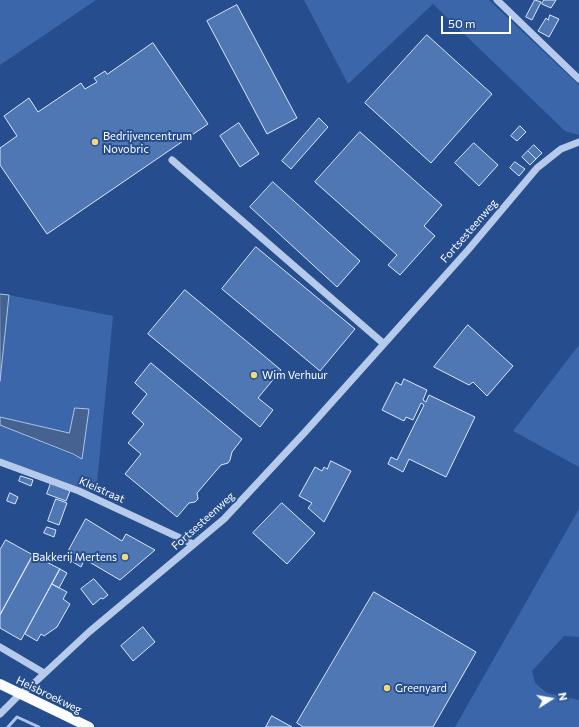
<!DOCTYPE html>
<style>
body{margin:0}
#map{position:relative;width:579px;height:727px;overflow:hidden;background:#264e8e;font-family:Commissioner,sans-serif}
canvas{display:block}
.north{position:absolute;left:531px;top:679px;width:40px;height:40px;-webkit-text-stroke:3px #264e8e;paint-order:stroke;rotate:79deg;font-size:11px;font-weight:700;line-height:16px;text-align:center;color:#fff}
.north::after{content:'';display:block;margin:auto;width:14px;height:18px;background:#fff;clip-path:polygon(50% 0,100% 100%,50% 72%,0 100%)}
.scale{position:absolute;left:441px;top:16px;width:70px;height:18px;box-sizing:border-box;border:2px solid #fff;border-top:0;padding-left:5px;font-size:12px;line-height:14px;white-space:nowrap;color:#fff;-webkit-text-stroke:3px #264e8e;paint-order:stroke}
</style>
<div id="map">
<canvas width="579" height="727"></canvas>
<div class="north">N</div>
<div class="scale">50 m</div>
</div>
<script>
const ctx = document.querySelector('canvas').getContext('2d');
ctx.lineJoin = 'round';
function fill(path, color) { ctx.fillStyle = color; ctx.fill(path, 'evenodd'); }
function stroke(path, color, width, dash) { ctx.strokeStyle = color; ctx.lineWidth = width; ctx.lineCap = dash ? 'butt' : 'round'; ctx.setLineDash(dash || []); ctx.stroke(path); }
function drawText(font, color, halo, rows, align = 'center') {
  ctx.font = font + ' Commissioner,sans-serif'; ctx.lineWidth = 4; ctx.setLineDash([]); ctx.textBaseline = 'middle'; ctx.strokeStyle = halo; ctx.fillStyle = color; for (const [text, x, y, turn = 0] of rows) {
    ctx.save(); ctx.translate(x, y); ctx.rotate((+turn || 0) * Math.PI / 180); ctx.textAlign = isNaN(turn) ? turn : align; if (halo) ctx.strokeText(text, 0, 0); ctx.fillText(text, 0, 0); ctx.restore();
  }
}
const green = new Path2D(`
 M0 0H96L0 65Z
 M304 0H489L579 85V135L565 131 433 4 348 84Z
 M9 295 113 316 96 493 0 459V425L82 459 89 410 75 408 69 433 0 417V381Z
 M579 345V467L513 431Z
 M579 509V637L564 636 532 671 535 683 547 693 579 700V727H455Z`);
const water = new Path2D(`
 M0 294 9 295 0 381Z
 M75 408 89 409 82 459 73 454 0 425V417L69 433Z`);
const stream = new Path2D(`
 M8 727 17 717 39 727`);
const building = new Path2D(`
 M535 0 541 2 532 20 526 17Z
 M544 0H556L551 8 542 4Z
 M237 5 297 118 267 134 207 21Z
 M550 15 559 19 549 37 538 31 546 18 548 20Z
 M427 35 492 94 431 163 365 103Z
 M153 43 208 124 47 234 0 165V148L17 136 4 116 29 98 38 112 81 83 85 89 97 82 94 78 105 71 107 74Z
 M319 118 328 127 291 169 282 161Z
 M239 123 259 154 240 167 220 136Z
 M520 126 526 132 517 141 511 136Z
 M360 132 442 205 424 226 435 236 400 275 388 265 397 255 315 182Z
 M474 143 498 165 479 186 455 163Z
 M534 145 542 153 536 159 528 151Z
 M528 151 536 159 530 165 522 157Z
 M515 162 525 169 519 176 510 168Z
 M273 182 360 261 337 287 250 207Z
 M256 247 355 329 320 371 222 289Z
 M185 290 281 370 258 398 273 410 260 427 148 334Z
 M468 325 513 366 487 396 473 382 469 385 434 367Z
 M151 363 242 439 232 452 230 460 228 463 221 465 197 493 198 499 195 502 189 503 177 517 125 474 141 454 128 443 144 424 132 413 147 394 135 383Z
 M404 379 427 390 423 400 426 402 429 395 475 417 446 477 409 459 403 472 388 464 391 457 397 460 424 405 421 403 413 420 406 417 404 421 382 410 396 382 401 385Z
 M331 461 351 471 324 522 308 508 312 503 299 496 315 467 322 471 324 467 327 469Z
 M21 476 33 480 31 486 19 481Z
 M51 483 70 491 66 501 47 494Z
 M10 493 18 497 15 504 7 501Z
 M56 499 67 503 59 525 48 521Z
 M282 503 315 533 287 564 253 533Z
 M86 519 122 541 126 534 155 550 120 580 69 550Z
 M47 527 56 530 54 537 44 533Z
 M6 540 33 555 0 615V550Z
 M33 555 60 569 21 640 0 628V615Z
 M76 558 83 563 81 567 73 562Z
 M60 569 67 573 59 588 52 584Z
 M94 579 108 595 103 599 101 598 93 605 81 589Z
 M52 584 67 592 63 599 70 604 57 627 44 636 41 634 37 641 25 634Z
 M374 592 476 652 433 727H303L297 723Z
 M143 627 155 642 133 661 121 646Z
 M272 716 292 727H266Z`);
const minor = new Path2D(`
 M497 0 579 79
 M172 160 384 344
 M0 462 79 491 193 544
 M0 647 44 673
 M0 714 19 695 31 686 89 632 224 519 306 431 468 250 537 168 561 149 579 142`);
const major = new Path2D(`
 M0 684 89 727`);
const markers = [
 [95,142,4,"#f4d77b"],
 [254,375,4,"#f4d77b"],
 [125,557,4,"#f4d77b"],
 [387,688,4,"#f4d77b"]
];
const poiNames = [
 ["Bedrijvencentrum",103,136],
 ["Novobric",103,149],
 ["Wim Verhuur",262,375],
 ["Bakkerij Mertens",117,557,"right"],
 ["Greenyard",395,688]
];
const streetNames = [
 ["Fortsesteenweg",469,231,-49],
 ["Kleistraat",102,490,24],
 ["Fortsesteenweg",203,521,-42],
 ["Heisbroekweg",49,695,26]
];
fill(green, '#3b67aa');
fill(water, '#466290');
stroke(water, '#aac5eb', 1);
stroke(stream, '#aac5eb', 3);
fill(building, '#4f77b4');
stroke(building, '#dbe6f8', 1);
stroke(minor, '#b6cbeb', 7);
stroke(major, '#fafcff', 10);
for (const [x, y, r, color] of markers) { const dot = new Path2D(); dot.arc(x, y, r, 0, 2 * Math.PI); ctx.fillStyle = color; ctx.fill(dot); stroke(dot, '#264e8e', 1.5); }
drawText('11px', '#fff', '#264e8e', poiNames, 'left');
drawText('11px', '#fff', '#264e8e', streetNames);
</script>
